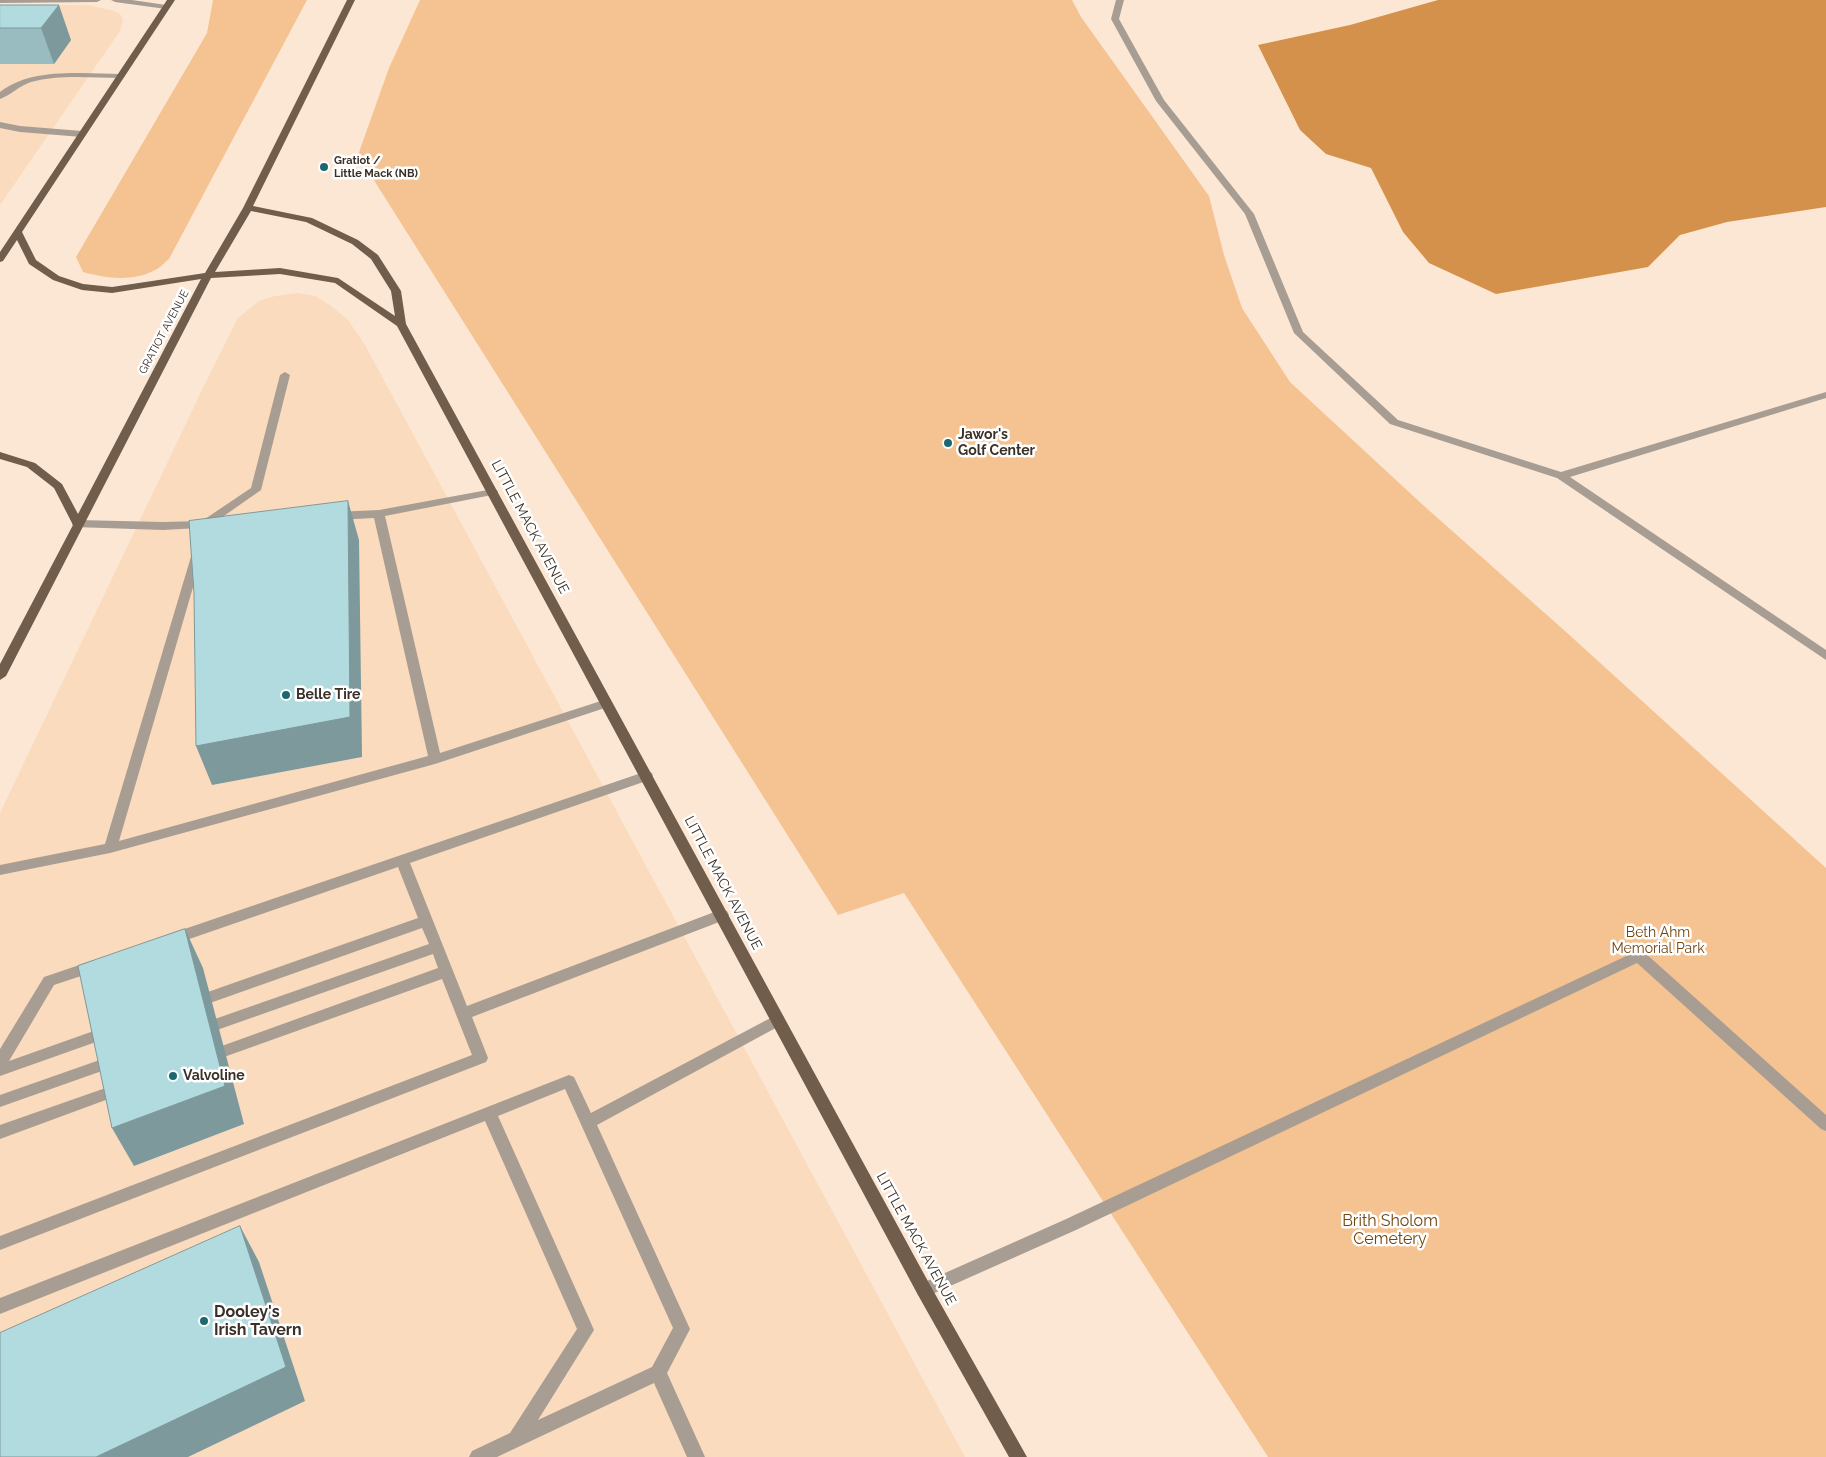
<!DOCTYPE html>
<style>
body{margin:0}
canvas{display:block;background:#fce7d4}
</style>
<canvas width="1826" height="1457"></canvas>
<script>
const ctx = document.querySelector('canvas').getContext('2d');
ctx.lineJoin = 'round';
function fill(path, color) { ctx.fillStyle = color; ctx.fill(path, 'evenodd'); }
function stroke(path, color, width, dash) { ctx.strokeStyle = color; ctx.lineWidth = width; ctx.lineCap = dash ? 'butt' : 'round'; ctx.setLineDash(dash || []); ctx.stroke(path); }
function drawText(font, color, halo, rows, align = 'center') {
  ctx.font = font + ' Raleway,sans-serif'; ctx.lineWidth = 5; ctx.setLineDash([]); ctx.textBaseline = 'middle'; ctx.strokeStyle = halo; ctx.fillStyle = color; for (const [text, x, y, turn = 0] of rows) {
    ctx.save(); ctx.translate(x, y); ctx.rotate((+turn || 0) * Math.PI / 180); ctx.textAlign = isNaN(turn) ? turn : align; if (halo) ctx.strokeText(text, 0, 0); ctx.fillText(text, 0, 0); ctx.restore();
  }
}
const built = new Path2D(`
 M88 5 114 11 121 15 123 21 120 31 0 205V6Z
 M298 293 315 296 330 305 348 320 365 345 965 1457H0V813L202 390 238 318 259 301 275 296Z`);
const green = new Path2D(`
 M213 0H307L169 259C164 263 159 269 153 271 132 282 105 278 83 272L76 257 207 33Z
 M420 0H1072L1081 17 1209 196 1224 255 1242 308 1290 382 1423 505 1565 631 1826 868V1457H1268L904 893 838 915 358 155 389 68Z`);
const water = new Path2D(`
 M1438 0H1826V207L1727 222 1680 235 1648 267 1496 294 1429 263 1403 232 1371 168 1326 154 1300 130 1258 45 1350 25Z`);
const minor = new Path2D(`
 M0 0H101L97 2 0 3Z
 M111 0H132L166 5 170 7 166 9 115 2Z
 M1116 0H1124L1119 19 1164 100 1254 214 1303 332 1398 420 1561 472 1826 392V398L1570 477 1826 650V660L1557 478 1390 424 1294 333 1245 214 1156 101 1111 19Z
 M81 73 121 74 125 76 121 78C92 78 60 74 31 82 19 86 11 95 0 99V92C24 74 53 73 81 73Z
 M0 122 20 126 82 131 86 134 82 137 20 132 0 128Z
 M285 372 290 375 261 490 211 525 208 532H200L199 528 163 530 74 527 72 524 74 521 78 520 163 522 202 521 251 488 280 375Z
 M493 489 497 490 498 492 497 494 385 516 440 753 607 699 613 703 611 706 435 764 110 853 0 875V865L105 844 193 550H201L203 553 119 841 428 756 374 518 335 520 329 516 335 512 379 510Z
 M647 771 652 773 653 776 652 779 410 863 467 1006 717 911 722 910 727 911 729 915 727 919 472 1017 488 1058 486 1062 0 1250V1236L472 1055 442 979 224 1057 219 1055 217 1051 219 1047 438 968 433 954 217 1030 212 1028 210 1024 212 1020 429 944 422 928 210 1003 205 1001 203 997 205 993 418 918 398 867 172 945 167 943 165 939 167 935Z
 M1639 950 1644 952 1826 1115V1131L1821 1129 1637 963 1076 1230 930 1295 924 1298 918 1295 916 1290 918 1285 1064 1220Z
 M94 960 99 962 101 966 99 970 54 985 9 1061 105 1027 110 1029 112 1033 110 1037 0 1076V1049L44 977Z
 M778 1014 783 1016 785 1020 783 1024 597 1125 690 1329 667 1373 705 1457H687L654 1383 497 1457H469L472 1451 510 1433 577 1329 485 1121 0 1314V1298L569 1075 574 1077 591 1113ZM565 1089 673 1328 652 1367 538 1420 594 1330 498 1116Z
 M111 1056 116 1058 118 1062 116 1066 0 1107V1095Z
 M117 1084 122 1086 124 1090 122 1094 0 1139V1125Z`);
const major = new Path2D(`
 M167 0H175L22 232 36 260 59 276 83 284 112 287 205 273 243 208 347 0H355L253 206 312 218 358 240 378 255 401 291 406 324 930 1285 1027 1457H1009L918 1295 397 326 335 283 280 274 211 278 6 676 0 680V664L73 525 54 488 27 467 0 459V452L35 463 62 484 78 514 201 279 112 293 82 290 53 280 29 264 17 240 3 261 0 262V252ZM251 211 306 222 352 244 371 259 391 291 395 316 338 278 280 268 215 272Z`);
const wall = new Path2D(`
 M0 5 71 40 54 64H0Z`);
const shadedWall = new Path2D(`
 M59 5 71 40 54 64 41 28Z
 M348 501 359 540 362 757 212 785 196 746Z
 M185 929 203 968 244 1124 134 1166 112 1128Z
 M240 1226 259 1262 305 1401 188 1457H96Z`);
const building = new Path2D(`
 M0 5H59L41 28H0Z
 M348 501 350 717 196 746 194 593 189 521Z
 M185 929 225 1086 112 1128 78 966Z
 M240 1226 286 1367 96 1457H0V1333Z`);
const markers = [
 [324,167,5,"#1b686f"],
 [948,443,5,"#1b686f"],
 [286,695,5,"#1b686f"],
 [173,1076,5,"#1b686f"],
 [204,1321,5,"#1b686f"]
];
const farPoinames = [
 ["Gratiot /",334,161],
 ["Little Mack (NB)",334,174]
];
const farStreetnames = [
 ["GRATIOT AVENUE",164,332,-62]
];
const poiNames = [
 ["Jawor's",958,435],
 ["Golf Center",958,451],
 ["Belle Tire",296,695],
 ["Valvoline",183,1076]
];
const streetNames = [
 ["LITTLE MACK AVENUE",530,527,62],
 ["LITTLE MACK AVENUE",723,883,62],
 ["LITTLE MACK AVENUE",916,1239,61]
];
const parkNames = [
 ["Beth Ahm",1658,933],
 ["Memorial Park",1658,949]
];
const nearParknames = [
 ["Brith Sholom",1390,1221],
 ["Cemetery",1390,1239]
];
const nearPoinames = [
 ["Dooley's",214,1312],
 ["Irish Tavern",214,1330]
];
fill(built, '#fadbbd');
fill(green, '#f5c392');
fill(water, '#d4914b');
fill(minor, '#a89d93');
fill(major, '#705d4c');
fill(wall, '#99bcc0');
fill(shadedWall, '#7d999c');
fill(building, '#b2dbdf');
stroke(building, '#7d999c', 1);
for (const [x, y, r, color] of markers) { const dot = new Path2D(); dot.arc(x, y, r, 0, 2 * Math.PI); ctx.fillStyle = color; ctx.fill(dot); stroke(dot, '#fff', 2); }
drawText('bold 11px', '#3a3027', '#fff', farPoinames, 'left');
drawText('11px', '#3a3027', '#fff', farStreetnames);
drawText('bold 14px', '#3a3027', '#fff', poiNames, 'left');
drawText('14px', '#3a3027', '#fff', streetNames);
drawText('14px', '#72450f', '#fff', parkNames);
drawText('16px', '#72450f', '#fff', nearParknames);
drawText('bold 16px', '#3a3027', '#fff', nearPoinames, 'left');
</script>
